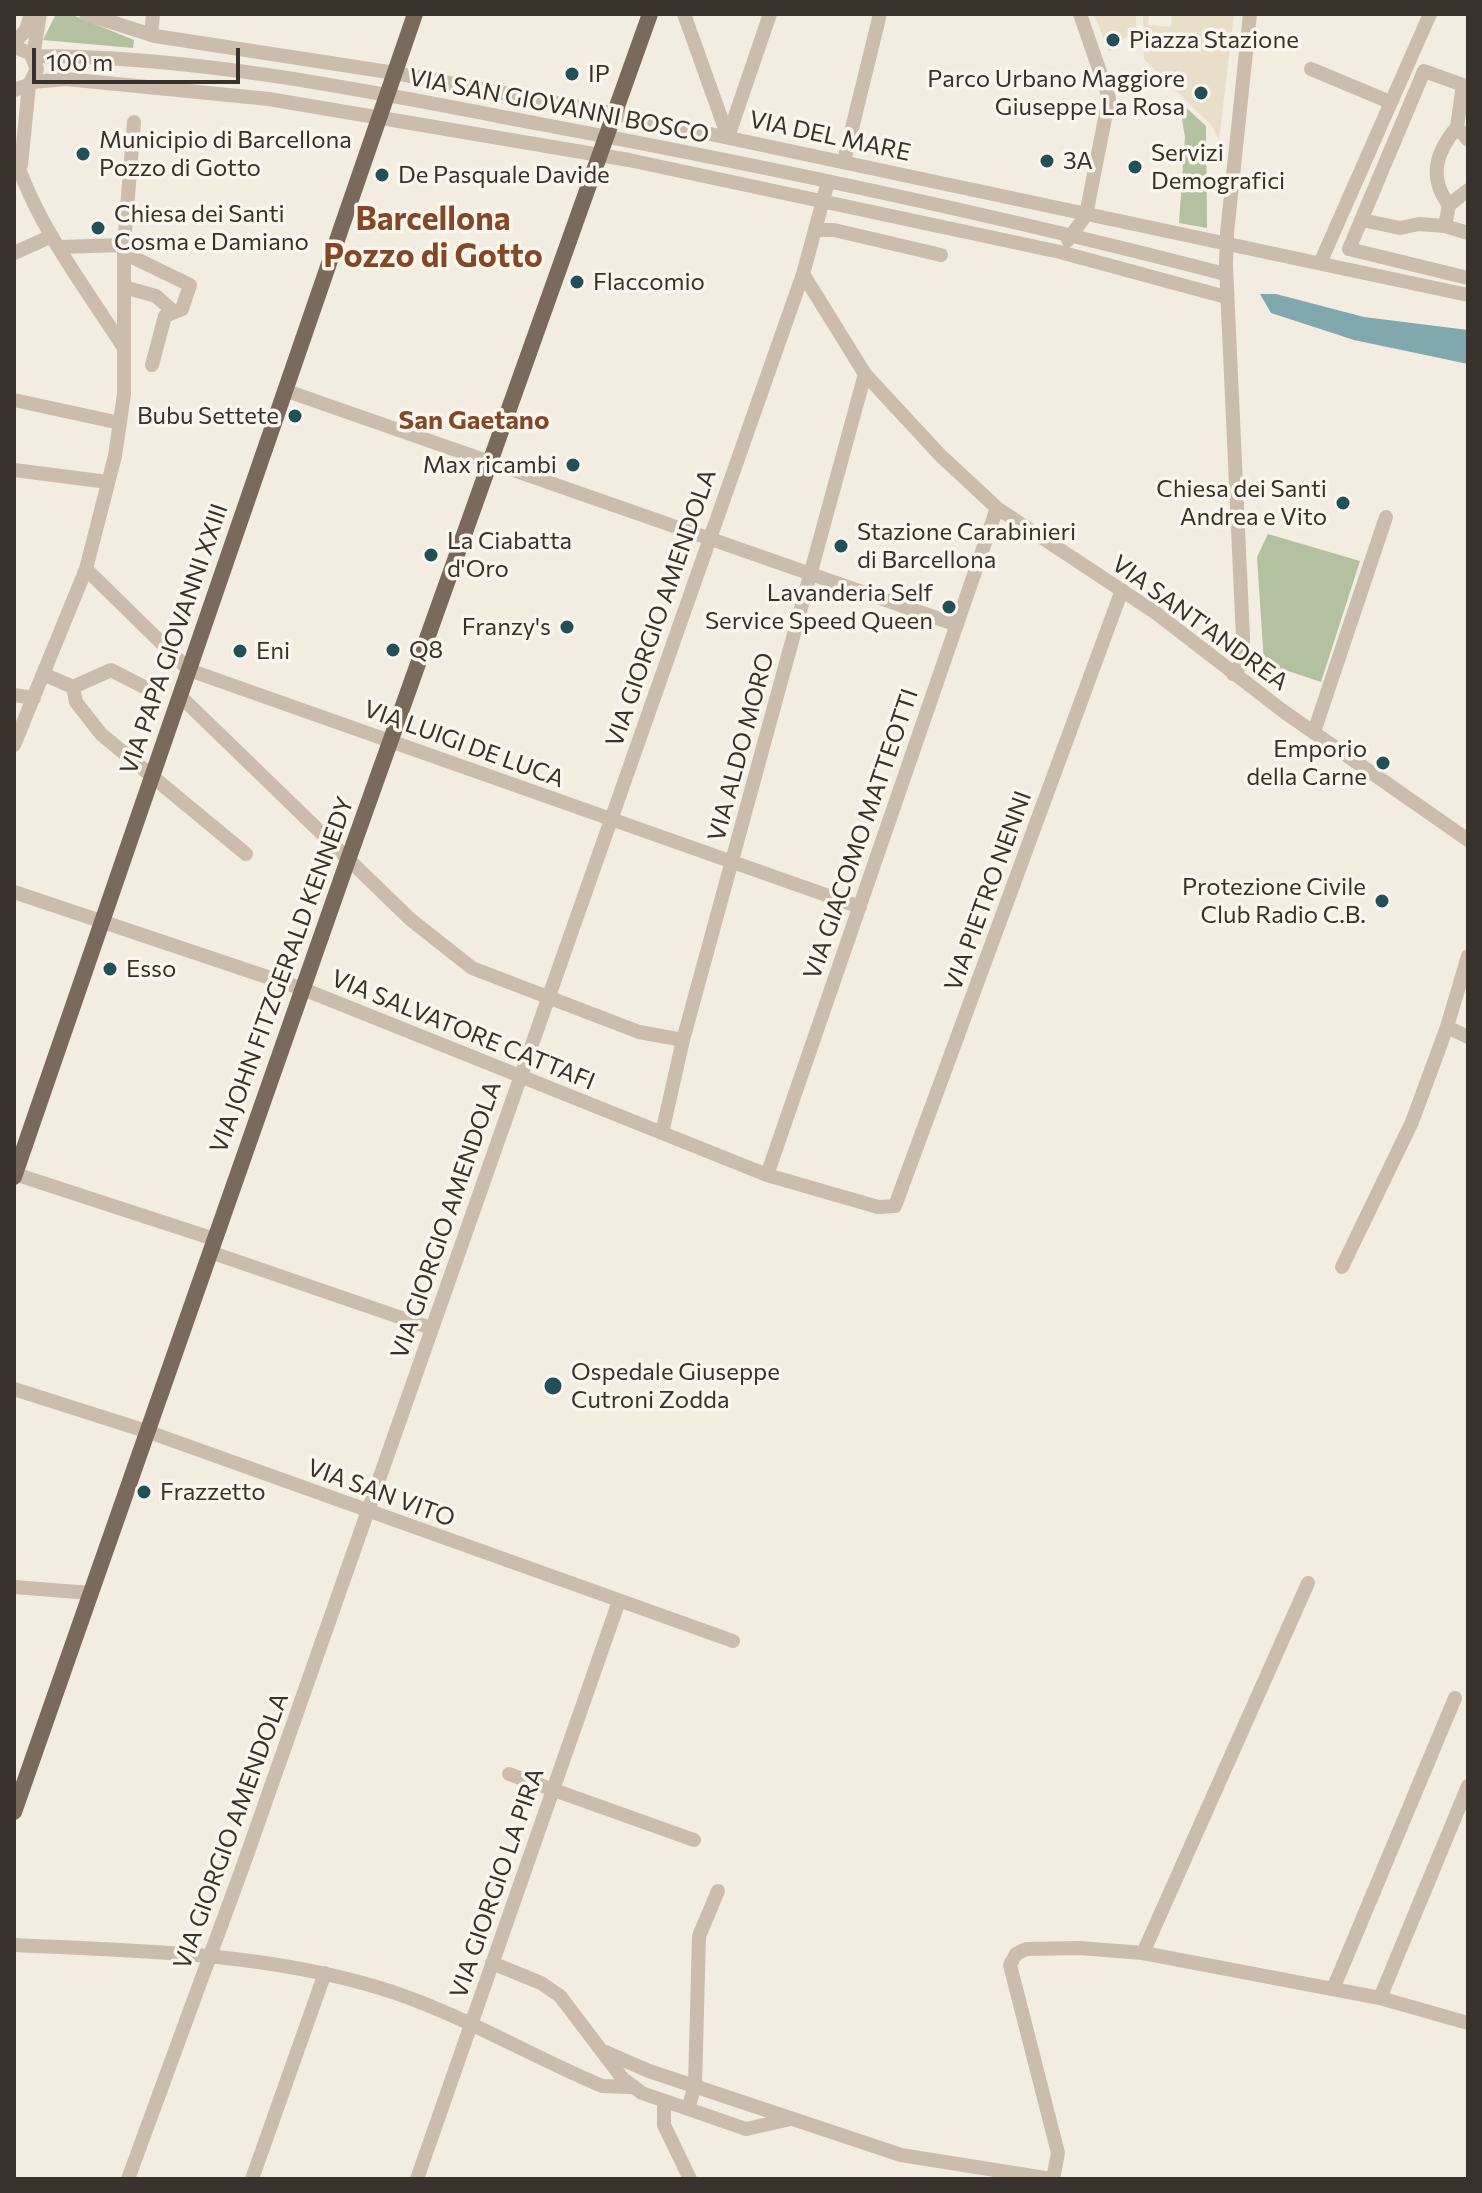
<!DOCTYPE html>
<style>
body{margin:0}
#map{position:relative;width:1482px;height:2193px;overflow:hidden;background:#f2ece1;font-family:Commissioner,sans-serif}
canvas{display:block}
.frame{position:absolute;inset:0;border:16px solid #39312b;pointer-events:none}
.scale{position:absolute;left:32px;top:48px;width:208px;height:36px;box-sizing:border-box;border:4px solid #39312b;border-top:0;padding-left:10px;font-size:24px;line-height:28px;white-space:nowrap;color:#39312b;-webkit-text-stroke:6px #faf5ed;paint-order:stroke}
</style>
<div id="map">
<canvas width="1482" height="2193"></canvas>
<div class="frame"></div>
<div class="scale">100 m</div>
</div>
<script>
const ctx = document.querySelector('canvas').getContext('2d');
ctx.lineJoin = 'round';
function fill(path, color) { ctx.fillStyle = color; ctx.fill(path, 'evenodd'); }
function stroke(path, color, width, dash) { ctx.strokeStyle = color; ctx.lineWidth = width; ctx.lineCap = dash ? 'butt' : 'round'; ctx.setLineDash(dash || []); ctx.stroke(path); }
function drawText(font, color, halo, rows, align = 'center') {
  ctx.font = font + ' Commissioner,sans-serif'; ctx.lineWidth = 7; ctx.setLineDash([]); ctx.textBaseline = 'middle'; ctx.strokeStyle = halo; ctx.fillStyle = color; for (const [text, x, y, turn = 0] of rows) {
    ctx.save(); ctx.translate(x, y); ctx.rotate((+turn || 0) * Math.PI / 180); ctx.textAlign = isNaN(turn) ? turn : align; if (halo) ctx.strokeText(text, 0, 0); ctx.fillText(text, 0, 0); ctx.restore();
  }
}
const green = new Path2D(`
 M56 14H70L134 40 133 48 43 40Z
 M1179 101 1206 126 1207 228 1179 223 1185 137Z
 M1268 534 1360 561 1321 682 1264 663 1257 557Z`);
const plaza = new Path2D(`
 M1094 14H1136V29L1109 52Z
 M1143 14H1149L1148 25 1171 27 1172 14H1234L1219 140 1212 126 1144 59Z`);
const water = new Path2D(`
 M1260 294H1276L1364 317 1468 330V364L1354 340 1271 313Z`);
const minor = new Path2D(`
 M86 14 155 36 395 73 616 114 1468 295
 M684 14 728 137
 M151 35 153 14
 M14 43 26 30 31 14
 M14 47 30 53 37 69 29 85 14 90
 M33 56C204 56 373 92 540 124 770 167 999 215 1225 274
 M33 56 40 14
 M1311 69 1390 102
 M32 82 66 79 269 99 629 160 1060 252 1226 297
 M1463 85 1424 71 1349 249 1468 278
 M1468 87 1463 85 1457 127 1468 140
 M728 137 770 14
 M14 154C36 224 84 286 124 348
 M844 161 880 14
 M21 165 29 85
 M1468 190 1449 205 1445 226 1468 233
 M1449 205C1428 177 1436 152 1457 127
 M1362 220 1400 228 1419 224 1445 226
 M815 230H834L941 255
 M1227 233 1250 14
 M1068 240 1086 215 1109 98 1080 14
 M59 247 124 245
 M14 253 52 236
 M124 253 190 285 182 309 165 316 152 365
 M1321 261 1430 14
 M1226 266 1243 638 1242 663 1233 674
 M803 274 865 374 940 455 997 508 1156 613 1283 711 1468 840
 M124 287 156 296 174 312
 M284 390 957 625
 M14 400 120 423
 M14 470 108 482
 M86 569 189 670 860 907
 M43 674 73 687 76 702 101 734 246 854
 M73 687 111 670 148 689
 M14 695 34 698
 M180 696 410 919 472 968 639 1032 683 1040
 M1314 732 1386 517
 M14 745 86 569 115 456 124 394V245L134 122
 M14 892 303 989 767 1175 878 1207 895 1206 1122 590
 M1447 1027 1468 1037
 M662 1133 683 1040 865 374
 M15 1174 214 1239
 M767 1175 997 508
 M210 1252 431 1328
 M1342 1267 1412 1122 1447 1027 1468 956
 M14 1389 146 1431 733 1641
 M14 1587 91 1593
 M509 1774 694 1840
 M14 1945C138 1951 261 1952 380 1988 456 2011 528 2055 602 2086L631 2087
 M1143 1953 1308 1583
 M492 1963 541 1983 560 1996 623 2079 642 2093 746 2129 791 2119
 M1333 1989 1455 1698
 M1380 1998 1468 1786
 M605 2052 649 2071 901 2155 1051 2179
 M664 2102V2125L690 2179
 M688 2108 695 2086 699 1936 718 1891
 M128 2179 243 1866 803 274 828 182
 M252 2179 325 1973
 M417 2179 619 1601
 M1053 2179 1058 2153 1010 1965 1016 1954 1026 1949 1080 1948 1143 1953 1380 1998 1468 2023`);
const major = new Path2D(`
 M14 1177 415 14
 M14 1812 349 857 650 14`);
const minorBridge = new Path2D(`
 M1226 263 1227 233`);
const markers = [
 [1113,40,8,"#225059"],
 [572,74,8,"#225059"],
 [1201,93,8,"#225059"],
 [83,154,8,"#225059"],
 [1047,161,8,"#225059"],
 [1135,167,8,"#225059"],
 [382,175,8,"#225059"],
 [98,228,8,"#225059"],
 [577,282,8,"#225059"],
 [295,416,8,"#225059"],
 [573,465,8,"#225059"],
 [1343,503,8,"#225059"],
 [841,546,8,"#225059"],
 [431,555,8,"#225059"],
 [949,607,8,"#225059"],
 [567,627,8,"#225059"],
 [393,650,8,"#225059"],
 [240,651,8,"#225059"],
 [1383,763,8,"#225059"],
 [1382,901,8,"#225059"],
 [110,969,8,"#225059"],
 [553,1386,10,"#225059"],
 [144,1492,8,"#225059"]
];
const poiNames = [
 ["Piazza Stazione",1129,40],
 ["IP",588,74],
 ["Parco Urbano Maggiore",1185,79,"right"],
 ["Giuseppe La Rosa",1185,107,"right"],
 ["Municipio di Barcellona",99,140],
 ["Pozzo di Gotto",99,168],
 ["Servizi",1151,153],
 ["Demografici",1151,181],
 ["3A",1063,161],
 ["De Pasquale Davide",398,175],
 ["Chiesa dei Santi",114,214],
 ["Cosma e Damiano",114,242],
 ["Flaccomio",593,282],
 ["Bubu Settete",279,416,"right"],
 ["Max ricambi",557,465,"right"],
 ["Chiesa dei Santi",1327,489,"right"],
 ["Andrea e Vito",1327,517,"right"],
 ["Stazione Carabinieri",857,532],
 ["di Barcellona",857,560],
 ["La Ciabatta",447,541],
 ["d'Oro",447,569],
 ["Lavanderia Self",933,593,"right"],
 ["Service Speed Queen",933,621,"right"],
 ["Franzy's",551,627,"right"],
 ["Q8",409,650],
 ["Eni",256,651],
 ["Emporio",1367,749,"right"],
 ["della Carne",1367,777,"right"],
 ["Protezione Civile",1366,887,"right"],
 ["Club Radio C.B.",1366,915,"right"],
 ["Esso",126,969],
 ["Ospedale Giuseppe",571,1372],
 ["Cutroni Zodda",571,1400],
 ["Frazzetto",160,1492]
];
const streetNames = [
 ["VIA SAN GIOVANNI BOSCO",559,106,11],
 ["VIA DEL MARE",830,136,12],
 ["VIA GIORGIO AMENDOLA",661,608,-71],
 ["VIA SANT'ANDREA",1200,623,36],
 ["VIA PAPA GIOVANNI XXIII",174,639,-71],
 ["VIA LUIGI DE LUCA",464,744,20],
 ["VIA ALDO MORO",741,747,-75],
 ["VIA GIACOMO MATTEOTTI",861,834,-71],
 ["VIA PIETRO NENNI",988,891,-70],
 ["VIA JOHN FITZGERALD KENNEDY",282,975,-70],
 ["VIA SALVATORE CATTAFI",463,1030,22],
 ["VIA GIORGIO AMENDOLA",446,1220,-71],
 ["VIA SAN VITO",381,1493,20],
 ["VIA GIORGIO AMENDOLA",231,1831,-70],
 ["VIA GIORGIO LA PIRA",497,1883,-71]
];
const neighbourhoodNames = [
 ["San Gaetano",474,420]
];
const districtNames = [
 ["Barcellona",433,219],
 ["Pozzo di Gotto",433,256]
];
fill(green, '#b3c1a1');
fill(plaza, '#e9dec9');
fill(water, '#81a8ae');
stroke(minor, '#cabdad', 14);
stroke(major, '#7a6a5d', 16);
stroke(minorBridge, '#cabdad', 14);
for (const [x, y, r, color] of markers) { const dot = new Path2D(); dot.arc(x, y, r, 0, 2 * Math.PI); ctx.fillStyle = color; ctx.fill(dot); stroke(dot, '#faf5ed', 3); }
drawText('24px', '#39312b', '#faf5ed', poiNames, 'left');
drawText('24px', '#39312b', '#faf5ed', streetNames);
drawText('bold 26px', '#844828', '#faf5ed', neighbourhoodNames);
drawText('bold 32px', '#844828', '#faf5ed', districtNames);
</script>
